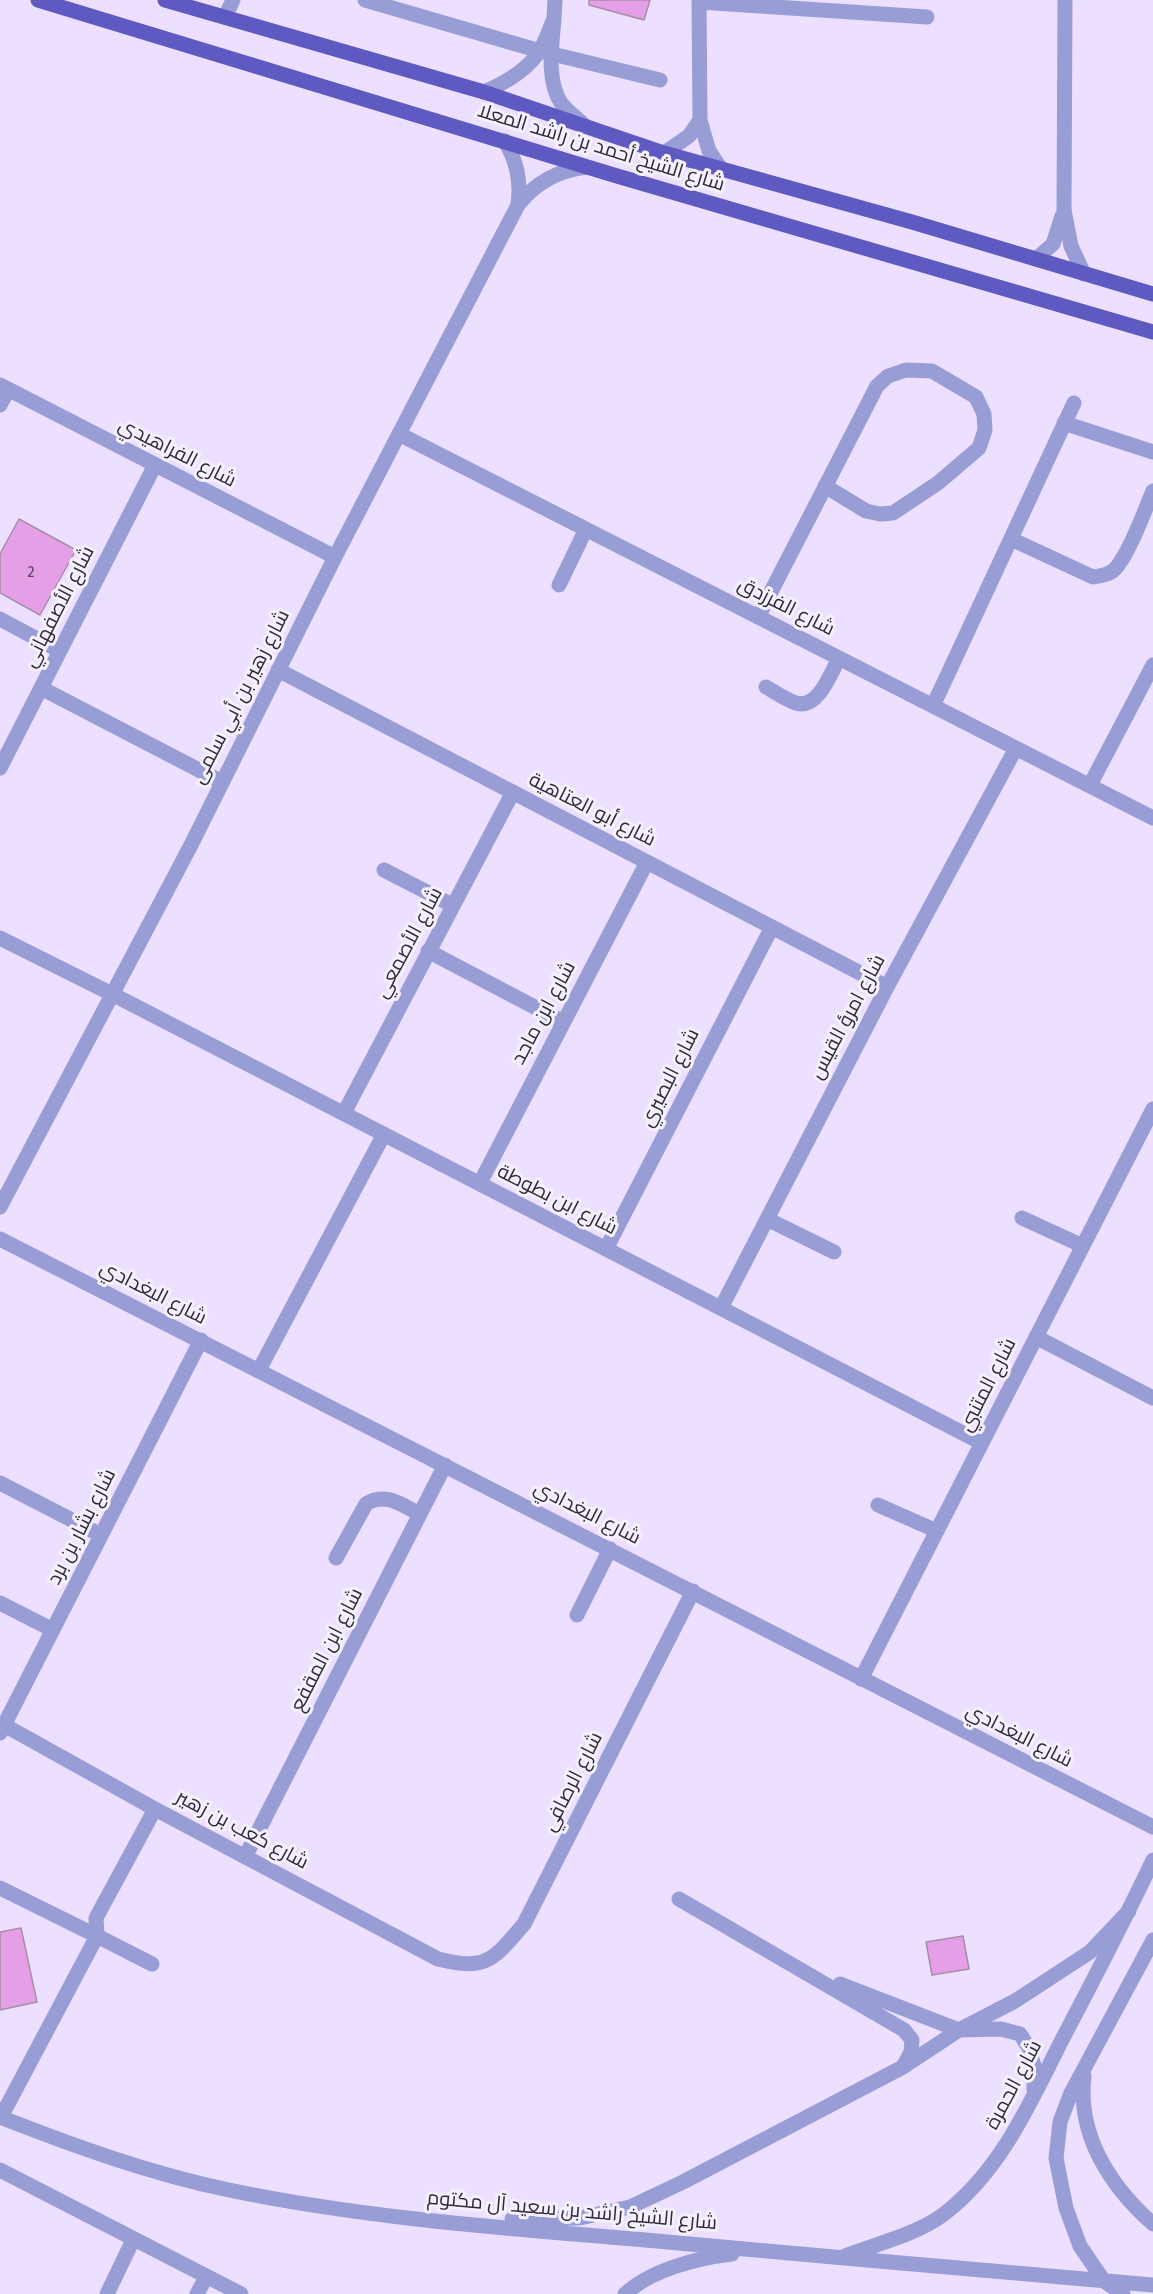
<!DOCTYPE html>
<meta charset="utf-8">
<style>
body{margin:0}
canvas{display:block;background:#ecdfff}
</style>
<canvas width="1153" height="2294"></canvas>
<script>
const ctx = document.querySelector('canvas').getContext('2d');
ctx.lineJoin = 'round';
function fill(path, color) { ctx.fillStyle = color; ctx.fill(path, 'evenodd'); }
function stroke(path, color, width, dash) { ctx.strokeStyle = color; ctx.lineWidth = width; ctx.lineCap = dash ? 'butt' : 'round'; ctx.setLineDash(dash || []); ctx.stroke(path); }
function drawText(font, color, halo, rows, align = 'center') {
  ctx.font = font + ' "Fira Sans Condensed",Cairo,sans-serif'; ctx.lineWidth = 6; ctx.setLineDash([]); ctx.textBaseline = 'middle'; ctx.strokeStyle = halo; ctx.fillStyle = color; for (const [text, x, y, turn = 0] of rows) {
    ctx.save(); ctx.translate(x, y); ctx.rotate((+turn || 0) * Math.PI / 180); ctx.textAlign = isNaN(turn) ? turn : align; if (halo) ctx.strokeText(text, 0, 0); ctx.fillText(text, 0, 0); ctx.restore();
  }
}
const building = new Path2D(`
 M589 0H650L644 20 589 5Z
 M19 519 76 550 40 615 0 593V554Z
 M21 1928 37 2002 0 2010V1932Z
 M963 1936 969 1969 932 1975 926 1942Z`);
const minor = new Path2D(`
 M365 0 540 51 660 80
 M699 0 700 120 709 151 721 169
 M1065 0 1064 210 1071 246 1084 274
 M699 2 927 17
 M225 17 233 0
 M554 19 555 0
 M484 92C505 83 528 70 540 50 546 41 549 29 554 19 552 45 546 80 561 103 567 111 578 119 585 126
 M505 141C517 162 521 181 518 205
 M664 153 689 136 700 120
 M1036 259 1053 244 1062 216
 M0 385 335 557
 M0 405 8 390
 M1064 423 1153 452
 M399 434 1153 818
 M1011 539 1093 577C1100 576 1109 575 1115 569 1129 554 1144 512 1153 491
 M559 585 586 529
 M758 617 877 386 888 376 906 370 932 371 976 397 984 414 985 430 979 448 938 483 893 513 880 514 866 511 825 486
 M0 619 60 651
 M278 670 887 987
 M766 687C775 692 786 700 796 703 818 710 831 673 839 658
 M41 688 222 782
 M933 706 1074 403
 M0 768 155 465
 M1090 785 1153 665
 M384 870 452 905
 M0 938 112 994 982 1443
 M428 951 563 1022
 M344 1113 513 792
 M480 1183 647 862
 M0 1207 191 845 335 557 518 205C536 182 558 170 587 167
 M1022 1218 1083 1246
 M767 1219 834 1252
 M0 1239 1153 1827
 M606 1249 772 927
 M721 1308 887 987 1016 748
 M1036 1337 1153 1398
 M259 1370 384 1134
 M0 1483 101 1535
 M878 1505 937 1531
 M336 1558 366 1504C385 1491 403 1506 420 1514
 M0 1603 53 1630
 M577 1615 610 1549
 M861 1679 1153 1109
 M4 1725 155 1809 438 1959C487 1971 493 1960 524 1924L693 1591
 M0 1733 201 1340
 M246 1855 445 1465
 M0 1888 97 1936 1 2117
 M679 1899 904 2030 912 2040 911 2052 903 2067
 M152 1964 97 1936 96 1918 155 1809
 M840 1984 959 2030 1001 2029 1020 2034 1029 2048 1034 2066V2090
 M1084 2076C1077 2135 1110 2186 1153 2224
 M0 2117C74 2146 151 2174 229 2190 373 2220 521 2229 667 2242 829 2256 991 2272 1153 2285
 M0 2170 241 2294
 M512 2219 580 2218 630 2207 683 2182 903 2067 959 2030 1015 2001 1090 1952 1129 1911
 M845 2256C878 2243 916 2235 944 2214 1003 2169 1032 2098 1065 2034 1095 1977 1125 1919 1153 1860
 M107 2294 133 2240
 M197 2294 206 2277
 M625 2294C651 2270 697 2258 732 2254
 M1123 2294 1104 2281 1080 2246 1066 2208 1056 2158 1060 2122 1071 2093 1153 1940`);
const major = new Path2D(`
 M38 0 617 176 1153 332
 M165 0 484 92 664 153 912 222 1153 294`);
const numberNames = [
 ["2",31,573]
];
const streetNames = [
 ["شارع الشيخ أحمد بن راشد المعلا",601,148,17],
 ["شارع الفراهيدي",177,453,27],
 ["شارع الأصفهاني",59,607,-63],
 ["شارع الفرزدق",786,607,27],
 ["شارع زهير بن أبي سلمى",241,697,-63],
 ["شارع أبو العتاهية",592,810,27],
 ["شارع الأصمعي",409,943,-62],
 ["شارع ابن ماجد",544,1013,-62],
 ["شارع امرؤ القيس",848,1017,-62],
 ["شارع البصيري",670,1078,-63],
 ["شارع ابن بطوطة",557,1200,27],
 ["شارع البغدادي",153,1293,27],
 ["شارع المتنبي",988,1385,-63],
 ["شارع البغدادي",587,1513,27],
 ["شارع بشار بن برد",82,1527,-63],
 ["شارع ابن المقفع",327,1650,-63],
 ["شارع البغدادي",1019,1736,27],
 ["شارع الرصافي",573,1782,-63],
 ["شارع كعب بن زهير",242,1830,28],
 ["شارع الحمرة",1014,2085,-62],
 ["شارع الشيخ راشد بن سعيد آل مكتوم",572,2211,5]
];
fill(building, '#e59fe6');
stroke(building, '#a78ea7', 1.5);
stroke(minor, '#999dd6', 15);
stroke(major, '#5f5ac1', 15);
drawText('16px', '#5c4762', null, numberNames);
drawText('20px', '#2f2a36', '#f5f0fd', streetNames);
</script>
